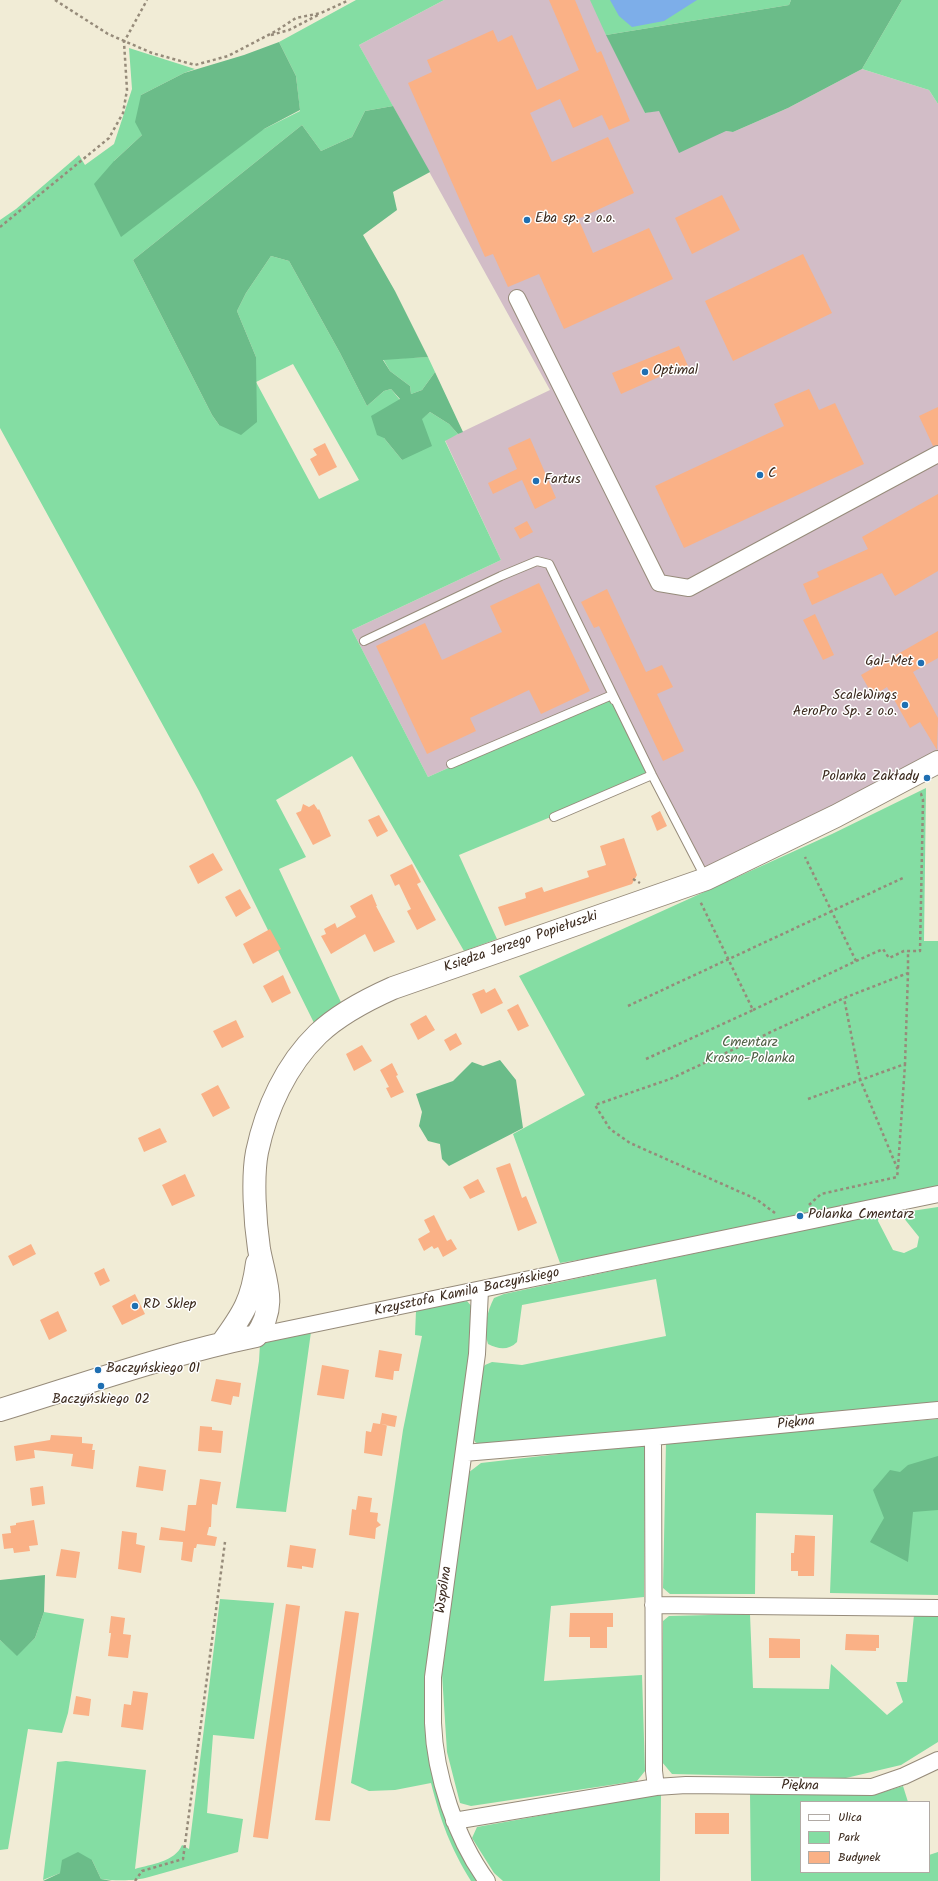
<!DOCTYPE html>
<meta charset="utf-8">
<style>
body{margin:0}
#map{position:relative;width:938px;height:1881px;overflow:hidden;background:#f1ecd6;font-family:Kalam,sans-serif}
canvas{display:block}
.legend{position:absolute;left:800px;top:1801px;width:130px;height:72px;box-sizing:border-box;background:#fff;border:1px solid #b1aaa5;margin:0;padding:5px 7px;list-style:none;font-size:12px;color:#3b2a1e}
.legend li{display:flex;align-items:center;gap:8px;height:20px}
.legend b{width:20px;border:1px solid #b1aaa5}
</style>
<div id="map">
<canvas width="938" height="1881"></canvas>
<ul class="legend">
<li><b style="height:5px;background:#fff"></b>Ulica</li>
<li><b style="height:11px;background:#84dda3"></b>Park</li>
<li><b style="height:11px;background:#fab186"></b>Budynek</li>
</ul>
</div>
<script>
const ctx = document.querySelector('canvas').getContext('2d');
ctx.lineJoin = 'round';
function fill(path, color) { ctx.fillStyle = color; ctx.fill(path, 'evenodd'); }
function stroke(path, color, width, dash) { ctx.strokeStyle = color; ctx.lineWidth = width; ctx.lineCap = dash ? 'butt' : 'round'; ctx.setLineDash(dash || []); ctx.stroke(path); }
function drawText(font, color, halo, rows, align = 'center') {
  ctx.font = font + ' Kalam,sans-serif'; ctx.lineWidth = 3; ctx.setLineDash([]); ctx.textBaseline = 'middle'; ctx.strokeStyle = halo; ctx.fillStyle = color; for (const [text, x, y, turn = 0] of rows) {
    ctx.save(); ctx.translate(x, y); ctx.rotate((+turn || 0) * Math.PI / 180); ctx.textAlign = isNaN(turn) ? turn : align; if (halo) ctx.strokeText(text, 0, 0); ctx.fillText(text, 0, 0); ctx.restore();
  }
}
const industrial = new Path2D(`
 M444 0H591L645 113 659 110 726 131 733 132 788 108 862 69 929 90 938 104V762L706 879 612 695 428 777 352 630 501 560 445 440 550 390 359 45Z`);
const green = new Path2D(`
 M356 0H444L359 45 393 106 365 111 352 137 321 151 302 125 133 260 212 415 219 425 256 381V357L237 311 246 293 271 256 289 261 340 353 367 406 384 391 391 389 400 400 389 407 384 438 402 460 422 418 430 412 449 424 458 434 445 441 501 560 352 630 428 777 612 695 652 775 459 855 497 939 464 951 352 756 276 800 306 857 279 869 346 1013 319 1033 199 791 0 428V220L16 209 79 155 85 165 114 144 132 89 129 48 195 69 184 73 141 95 142 135 114 161 264 129 300 111 296 76 279 42ZM293 364 359 480 319 499 256 382Z
 M590 0H791L789 5 606 35Z
 M902 0H938V104L929 90 862 69Z
 M428 357 435 372 422 390 411 394 410 386 390 371 383 359Z
 M926 788 924 941H938V1194L666 1245 560 1263 513 1134 585 1095 519 976 832 834Z
 M938 1207V1403L482 1446 475 1442 473 1437 481 1371 485 1365 492 1362 522 1365 666 1336 656 1279 522 1305 517 1342C508 1351 498 1349 488 1344 483 1330 487 1311 494 1298L504 1294 879 1214 878 1221 893 1250 904 1253 917 1247 919 1237 903 1217 905 1212Z
 M467 1301 473 1308 474 1317 430 1648 426 1710 480 1881H471C450 1847 441 1822 431 1783L395 1790 369 1791 351 1783 403 1430 422 1336 415 1335 416 1311 423 1308Z
 M311 1332 286 1512 236 1508 259 1361 260 1344Z
 M938 1419V1595L830 1593 833 1515 756 1513 755 1594H670L663 1588 666 1442Z
 M645 1444 644 1597 551 1606 544 1681 642 1675 645 1771 637 1781 471 1806 460 1803 447 1752 442 1674 468 1473 481 1463Z
 M220 1599 274 1603 254 1739 213 1735 207 1813 243 1819 238 1852 149 1877C137 1881 115 1881 101 1879L92 1860 43 1880 57 1762 66 1761 146 1770 135 1869C151 1864 175 1862 182 1845L189 1849Z
 M44 1612 84 1619 68 1713 62 1733 28 1729 8 1849 0 1850V1640L17 1655 35 1638Z
 M750 1614 753 1688 829 1689 831 1664 887 1715 903 1702 896 1682H907L914 1615H938V1742L901 1765 846 1778 672 1774 662 1762 663 1621 669 1616Z
 M903 1786 908 1802H801V1872H929V1855L938 1852V1881H751L750 1793 873 1795Z
 M661 1794 660 1881H503L494 1873 472 1838 477 1827Z`);
const forest = new Path2D(`
 M791 0H902L862 69 788 108 733 132 726 131 679 153 659 111 645 113 606 35 789 5Z
 M279 42 296 76 300 110 264 129 121 237 94 184 114 161 142 135 135 122 141 95 184 73 244 55Z
 M393 106 430 172 393 192 397 210 363 235 395 291 428 357 383 360 390 371 410 386 411 394 422 390 435 372 463 432 458 434 449 424 430 412 422 419 432 446 402 460 384 438 377 435 371 416 400 399 391 389 384 391 367 406 340 353 289 261 271 256 246 293 237 311 256 357 257 422 241 435 219 425 212 415 133 260 302 125 321 151 352 137 365 111Z
 M500 1060 516 1080 523 1128 449 1166 442 1159 440 1144 428 1141 419 1126 422 1112 416 1094 453 1081 472 1062 483 1066Z
 M938 1456V1510L913 1512 908 1562 870 1542 884 1518 873 1490 890 1470 900 1472 908 1465Z
 M45 1575 44 1612 35 1638 17 1656 0 1640V1580Z
 M78 1852 92 1860 101 1879 112 1881H43L60 1873 62 1860Z`);
const water = new Path2D(`
 M610 0H697L664 21 632 27 619 16Z`);
const building = new Path2D(`
 M549 0H575L597 53 601 51 630 121 609 130 602 115 573 128 560 99 530 113 552 162 608 137 634 193 578 219 581 225 593 253 649 228 673 279 564 329 539 274 508 287 493 254 485 257 408 83 432 72 427 60 493 30 498 42 512 35 537 90 579 70Z
 M722 195 740 230 692 254 675 218Z
 M803 254 832 313 733 361 705 301Z
 M679 346 688 366 677 370V369L621 394 612 373Z
 M809 389 819 410 835 403 864 464 684 548 655 486 784 426 774 404Z
 M938 407V445L933 446 919 416Z
 M530 438 556 498 535 509 522 480 493 494 488 483 517 469 508 448Z
 M325 443 337 467 319 476 310 459 317 455 313 449Z
 M938 494V571L895 596 882 573 812 605 803 584 819 577 817 572 868 549 862 537Z
 M527 521 533 532 520 539 514 528Z
 M539 583 590 691 541 714 529 690 470 718 476 731 427 754 376 646 425 623 442 660 502 632 490 606Z
 M607 589 646 672 662 665 673 687 657 694 684 751 663 761 599 626 594 628 581 602Z
 M815 614 834 655 823 660 803 620Z
 M938 631V658L913 672 938 718 937 750 920 722 910 728 887 687 873 696 861 675Z
 M303 804 309 807 314 804 318 810 319 809 331 836 313 845 296 813 301 811Z
 M660 811 667 826 657 831 651 816Z
 M379 815 388 831 377 837 368 820Z
 M624 838 637 875 632 884 505 926 498 907 526 898 525 893 542 887 544 892 589 877 587 871 606 865 600 846Z
 M213 853 223 870 198 884 189 866Z
 M412 864 421 882 417 884 436 920 417 930 407 911 411 909 399 884 395 886 390 875Z
 M240 889 251 908 236 917 225 897Z
 M372 894 377 906H376L395 942 374 952 365 934 331 954 321 936 326 934 324 929 335 923 337 928 356 917 350 906Z
 M270 929 281 949 253 964 243 944Z
 M283 975 291 993 272 1003 263 986Z
 M495 988 503 1003 481 1014 472 994 484 989 486 993Z
 M518 1004 529 1026 518 1031 507 1010Z
 M426 1015 435 1030 418 1040 410 1024Z
 M236 1020 244 1037 222 1048 213 1031Z
 M456 1033 462 1044 450 1051 444 1040Z
 M362 1045 372 1061 354 1071 346 1054Z
 M392 1063 398 1075 396 1076 404 1092 391 1098 386 1088 389 1087 380 1070Z
 M218 1085 230 1108 213 1117 201 1094Z
 M160 1128 167 1142 144 1152 138 1138Z
 M510 1163 522 1198 526 1196 537 1223 518 1231 496 1168Z
 M185 1174 195 1196 172 1206 162 1185Z
 M478 1179 485 1192 470 1199 463 1187Z
 M434 1215 447 1241 451 1239 457 1249 443 1257 438 1247 434 1249 432 1246 424 1251 418 1239 430 1232 424 1220Z
 M31 1244 36 1254 13 1266 8 1256Z
 M104 1268 110 1281 100 1286 94 1273Z
 M135 1294 145 1314 122 1325 112 1306Z
 M58 1311 67 1331 49 1340 40 1320Z
 M379 1350 402 1354 399 1371H394L393 1380 375 1377Z
 M322 1365 349 1370 344 1399 317 1395Z
 M216 1379 241 1383 239 1397 233 1396 231 1405 211 1401Z
 M382 1413 397 1416 395 1427 380 1424Z
 M373 1423 387 1425 382 1456 364 1453 366 1431 371 1432Z
 M200 1426 212 1427V1430L223 1431 221 1453 198 1451Z
 M51 1435 82 1437V1443L93 1444 92 1450H95L93 1469 71 1466 73 1454 34 1450 35 1458 16 1461 14 1446 50 1440Z
 M139 1466 166 1470 163 1491 136 1487Z
 M200 1479 221 1482 217 1505 212 1504 211 1527H209L207 1535 217 1537 215 1546 197 1544 196 1548H194L192 1562 181 1560 183 1542 159 1540 161 1527 185 1531 188 1505H196Z
 M43 1486 45 1504 32 1506 30 1488Z
 M358 1496 372 1498 370 1512 378 1513 377 1521 381 1525 376 1528 375 1539 349 1535 352 1509 356 1510Z
 M34 1520 38 1545 29 1546 30 1551 14 1553 13 1548 4 1549 2 1534 11 1533 10 1526 16 1525V1523Z
 M122 1531 137 1533 136 1544 145 1546 141 1573 118 1569Z
 M795 1535 815 1536 814 1576H798V1571H791V1553H794Z
 M290 1545 316 1549 313 1568 302 1566V1569L287 1567Z
 M61 1549 80 1552 76 1578 56 1576Z
 M286 1604 300 1606 268 1839 253 1837Z
 M345 1611 359 1613 330 1821 315 1820Z
 M570 1613H613V1627H607V1648H590V1637H569Z
 M111 1616 125 1618 123 1634 131 1635 128 1658 108 1656 111 1633H109Z
 M846 1634 879 1635V1648H876V1651L845 1650Z
 M769 1638 800 1639V1658H769Z
 M133 1691 148 1693 143 1730 121 1727 124 1704 131 1705Z
 M76 1696 91 1699 89 1716 73 1714Z
 M695 1813H729V1834H695Z`);
const path = new Path2D(`
 M55 0 108 34 152 53 195 65 228 56 276 31 296 18 321 13 349 0
 M271 35 289 30 320 14
 M0 227 109 138 123 113 127 90 124 42 147 0
 M633 879 640 883
 M856 961 883 949 889 958 904 951H920L923 800 921 794 918 793
 M628 1006 905 877
 M753 1010 856 961 805 857
 M646 1059 753 1010 700 901
 M808 1099 905 1064 908 973
 M898 1168 905 1064
 M809 1205 821 1194 897 1177 898 1170 860 1079 844 998
 M775 1213 756 1199 630 1143 610 1129 595 1105 670 1079 844 998 908 973V951
 M135 1881 142 1871 183 1859 225 1542`);
const lane = new Path2D(`
 M364 641 501 576 537 561 549 564 652 775 705 877
 M451 764 612 695 614 700
 M554 817 652 775 650 771`);
const street = new Path2D(`
 M517 298 659 583 689 588 938 454
 M480 1290 477 1354 433 1677C433 1692 433 1707 433 1723 435 1775 456 1839 487 1881
 M256 1336 938 1194
 M653 1437 654 1771 656 1787 686 1785 872 1787 904 1776 938 1760
 M464 1453 653 1437 938 1410
 M653 1605 938 1608
 M454 1821 656 1787`);
const secondary = new Path2D(`
 M256 1336C278 1305 265 1282 259 1249 255 1222 252 1178 257 1152 266 1109 286 1065 318 1034 339 1014 366 1000 393 988L706 879 836 816 938 762
 M222 1343C244 1313 252 1300 257 1263
 M0 1410C85 1384 169 1354 256 1336`);
const markers = [
 [527,220,4,"#1f6fb2"],
 [645,372,4,"#1f6fb2"],
 [760,475,4,"#1f6fb2"],
 [536,481,4,"#1f6fb2"],
 [921,663,4,"#1f6fb2"],
 [905,705,4,"#1f6fb2"],
 [927,778,4,"#1f6fb2"],
 [800,1216,4,"#1f6fb2"],
 [135,1306,4,"#1f6fb2"],
 [98,1370,4,"#1f6fb2"],
 [101,1386,4,"#1f6fb2"]
];
const poiNames = [
 ["Eba sp. z o.o.",535,220],
 ["Optimal",653,372],
 ["C",768,475],
 ["Fartus",544,481],
 ["Gal-Met",913,663,"right"],
 ["ScaleWings",897,697,"right"],
 ["AeroPro Sp. z o.o.",897,713,"right"],
 ["Polanka Zakłady",919,778,"right"],
 ["Polanka Cmentarz",808,1216],
 ["RD Sklep",143,1306],
 ["Baczyńskiego 01",106,1370],
 ["Baczyńskiego 02",101,1401,"center"]
];
const streetNames = [
 ["Księdza Jerzego Popiełuszki",521,943,-19],
 ["Krzysztofa Kamila Baczyńskiego",467,1293,-12],
 ["Piękna",796,1424,-6],
 ["Wspólna",445,1590,-82],
 ["Piękna",800,1787,1]
];
const parkNames = [
 ["Cmentarz",750,1044],
 ["Krosno-Polanka",750,1060]
];
fill(industrial, '#d2bdc7');
fill(green, '#84dda3');
fill(forest, '#6bbc89');
fill(water, '#7daee9');
fill(building, '#fab186');
stroke(lane, '#968b7a', 10);
stroke(street, '#968b7a', 18);
stroke(secondary, '#968b7a', 24);
stroke(path, '#968b7a', 2.5, [3, 3]);
stroke(lane, '#fff', 8);
stroke(street, '#fff', 16);
stroke(secondary, '#fff', 22);
for (const [x, y, r, color] of markers) { const dot = new Path2D(); dot.arc(x, y, r, 0, 2 * Math.PI); ctx.fillStyle = color; ctx.fill(dot); stroke(dot, '#fff', 1.5); }
drawText('14px', '#3b2a1e', '#fff', poiNames, 'left');
drawText('14px', '#3b2a1e', '#fff', streetNames);
drawText('14px', '#516046', '#fff', parkNames);
</script>
